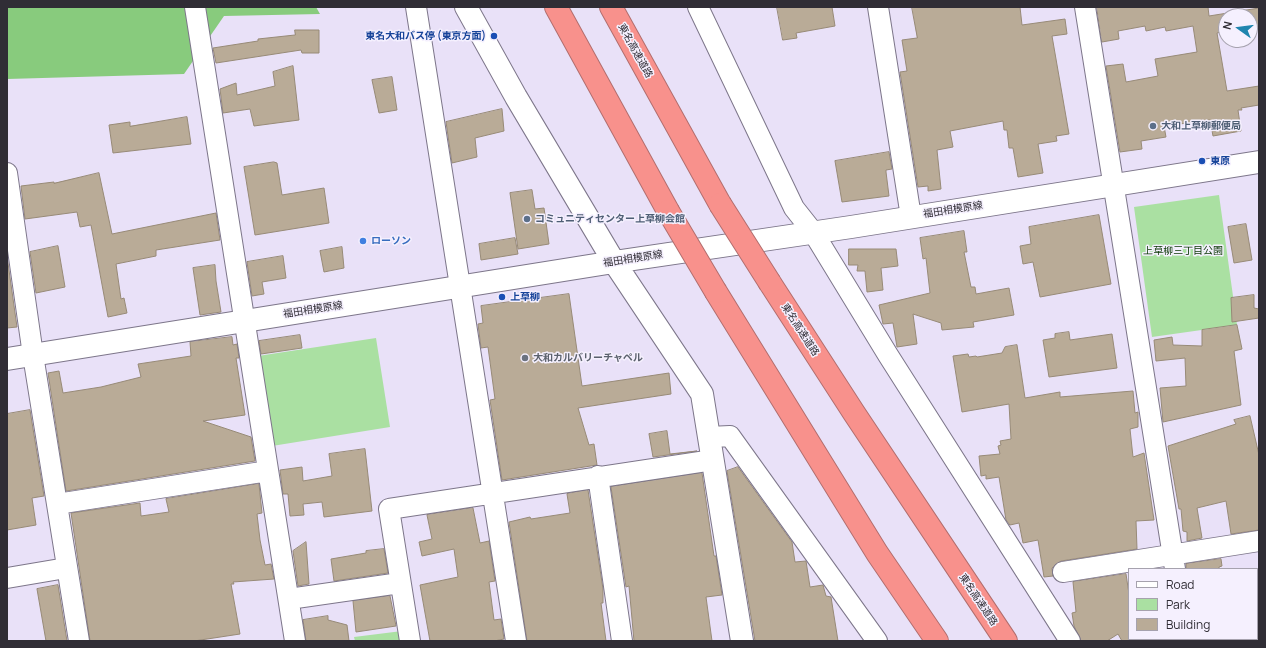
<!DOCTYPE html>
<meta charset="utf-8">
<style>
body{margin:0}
#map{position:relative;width:1266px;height:648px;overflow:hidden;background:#e9e1f8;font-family:Manrope,sans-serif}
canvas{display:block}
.frame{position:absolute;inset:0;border:8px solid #302d35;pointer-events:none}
.legend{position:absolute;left:1128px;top:568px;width:130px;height:72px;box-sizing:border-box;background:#f5f0fe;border:1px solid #a6a2ae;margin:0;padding:5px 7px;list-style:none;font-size:12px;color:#302d35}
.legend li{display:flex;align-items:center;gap:8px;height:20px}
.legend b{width:20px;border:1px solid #a6a2ae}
.north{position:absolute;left:1218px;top:8px;width:40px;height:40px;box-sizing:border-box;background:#f5f0fe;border:1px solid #a6a2ae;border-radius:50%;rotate:284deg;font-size:11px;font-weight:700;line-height:16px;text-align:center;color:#302d35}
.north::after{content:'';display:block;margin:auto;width:14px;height:18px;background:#2085af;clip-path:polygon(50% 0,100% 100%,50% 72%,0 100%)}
</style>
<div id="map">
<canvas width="1266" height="648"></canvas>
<div class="frame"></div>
<ul class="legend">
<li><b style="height:5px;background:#fff"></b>Road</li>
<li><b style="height:11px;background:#aae0a2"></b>Park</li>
<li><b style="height:11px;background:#b9ab97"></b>Building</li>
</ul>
<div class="north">N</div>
</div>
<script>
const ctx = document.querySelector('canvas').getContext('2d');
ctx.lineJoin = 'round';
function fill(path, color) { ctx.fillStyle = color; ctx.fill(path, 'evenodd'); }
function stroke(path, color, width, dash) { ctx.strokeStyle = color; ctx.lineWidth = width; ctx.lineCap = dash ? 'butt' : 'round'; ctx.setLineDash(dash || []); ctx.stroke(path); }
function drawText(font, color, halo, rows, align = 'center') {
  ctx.font = font + ' Manrope,"Noto Sans JP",sans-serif'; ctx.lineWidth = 3; ctx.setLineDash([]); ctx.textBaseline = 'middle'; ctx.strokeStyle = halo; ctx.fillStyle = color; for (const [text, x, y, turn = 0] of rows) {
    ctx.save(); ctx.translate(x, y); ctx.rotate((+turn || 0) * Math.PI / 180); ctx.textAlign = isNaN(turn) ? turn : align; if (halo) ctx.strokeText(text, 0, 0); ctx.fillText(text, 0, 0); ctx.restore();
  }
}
const green = new Path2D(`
 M1219 195 1237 325 1152 337 1134 207Z
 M376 338 390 427 272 446 258 356Z
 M402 631 404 641H355L354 637Z`);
const forest = new Path2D(`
 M7 7H316L320 14 224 16 184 74 7 79Z`);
const building = new Path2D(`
 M777 7H832L835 26 796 33 797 38 783 40Z
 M912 7H1020L1022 25 1065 19 1067 34 1052 36 1069 134 1056 136 1057 141 1038 144 1043 173 1018 177 1013 148H1009L1007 130H1004L1003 121 950 131 953 147 937 150 941 189 928 191V186L918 187 900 72 907 71 902 40 917 38Z
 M1097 7H1208L1209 16 1259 8V26L1250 27V16H1226V31L1217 33 1227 91 1259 86V105L1241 108 1242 110H1238L1241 131 1213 136 1210 120 1164 126 1166 137 1141 141 1142 149 1120 152 1106 66 1123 64 1126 82 1158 76 1155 59 1197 52 1193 26 1166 31 1165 27 1146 31 1145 26 1118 31 1119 39 1102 42Z
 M295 30H319V53H302L301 50 216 63 213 48 258 41V39L295 35Z
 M293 66 299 120 254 126 250 109 223 113 220 89 236 83 237 95 275 86 273 72Z
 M392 77 397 110 379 113 372 80Z
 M502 109 504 131 475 138 477 157 452 163 446 122Z
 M187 117 191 144 113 153 109 125 130 122V126Z
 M889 152 892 169 886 170V172L889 196 842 202 835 161Z
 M274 162 277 163 282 195 324 188 329 223 255 235 244 167Z
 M99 173 112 234 216 213 220 240 156 250V256L116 264 121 299 124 298 127 313 108 317 91 225 80 227 77 212 25 219 21 186 54 182V183Z
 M532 190 535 209 544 208 549 244 518 249 510 193Z
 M1099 215 1111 284 1040 297 1033 262 1023 264 1020 246 1031 244 1029 227Z
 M1246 224 1252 260 1234 263 1228 227Z
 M964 231 967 252H964L971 287H975L976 294 1009 288 1014 315 973 322 974 327 942 330 941 323 913 314 917 344 897 347 893 323 883 324 879 305 930 293 926 258 923 259 920 238Z
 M515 238 518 254 481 260 479 244Z
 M58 246 65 287 36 293 30 252Z
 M342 247 344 268 324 272 320 251Z
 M849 249H896L898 266 881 268 883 290 867 292 865 271H857L858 265H849Z
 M7 256 17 327 7 328Z
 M283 256 286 278 262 282 264 294 252 296 247 262Z
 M215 265 216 281 221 312 200 315 193 268Z
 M569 294 582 386 669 373 671 394 578 408 589 445 594 444 597 465 502 480 490 400 495 399 488 347 481 348 478 324 483 323 481 306Z
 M1254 295V308L1259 309V318L1232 322 1231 298Z
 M1237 325 1242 349 1234 351 1241 405 1163 422 1160 388 1186 386 1185 358 1156 361 1154 340 1172 337 1173 345 1202 346V330Z
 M1069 332 1070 340 1112 334 1117 368 1049 377 1043 340 1055 338V334Z
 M300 335 302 348 261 354 259 341Z
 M232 337 233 345 237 344 239 358H236L245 415 203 421 251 437 255 461 66 491 48 373 59 371 63 393 101 387 141 377 138 364 191 356 190 342Z
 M1017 345 1025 398 1060 392V397L1133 391 1135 413 1138 412V427L1130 429 1133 457 1144 453 1154 520 1136 521 1137 549 1061 561 1052 568 1053 576 1044 577 1038 540 1023 543 1019 523 1010 525 1006 520 999 477 986 479V475L981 476 979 456 1000 454 998 446 1001 445 1000 441 1011 439 1009 404 962 412 953 356 968 354 969 357 976 356 977 357 1002 353 1005 347Z
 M30 410 44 496 32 498 36 525 7 530V414Z
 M1250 416 1259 455V530L1231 534 1226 501 1197 508 1202 538 1187 541V532L1183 531 1181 509H1179L1168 446 1236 424 1234 420Z
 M667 431 670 454 697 451 653 457 649 434Z
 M365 449 372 511 324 517 322 502 303 504 304 515 290 516 288 494H283L280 470 302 467 303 481 332 476 329 454Z
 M738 467 792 542 795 562 806 561 810 587 823 585 826 596 831 597 838 641H755L727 471Z
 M702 473 714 556H716L722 595 706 597 712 641H634L629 586 626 587 611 487Z
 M259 484 262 513 257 514 260 540 265 565 271 564 274 579 233 582 234 584H231L240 634 194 641H90L71 513 140 503 141 516 169 512 166 499Z
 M588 490 603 589V603H601L606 641H527L509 522 530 517 531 519 570 513 567 494Z
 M473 508 480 543 489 541 495 581 489 582 494 620 501 619 504 639 494 641H430L420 585 458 577 454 549 422 556 419 542 432 539 427 515Z
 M306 542 309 584 298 586 293 551Z
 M384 549 388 573 334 581 331 559 366 553V551Z
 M1221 559 1222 566 1219 567V569H1186V564Z
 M1126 574 1129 594V641H1122L1118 634 1107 641H1081L1074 626 1072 613 1076 612 1073 582Z
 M58 585 67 641H46L37 589Z
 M390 596 396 626 356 632 353 601Z
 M328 616V620L347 625 349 641H306L303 620Z`);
const minor = new Path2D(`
 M195 7 295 641
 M416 7 516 641
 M698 7 794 208 813 232 888 355 1070 641
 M878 7 911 217
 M1085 7 1175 569
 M7 173 33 355 79 641
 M709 437 730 436 877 641
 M598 476 622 641
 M57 504 268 471
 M1063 572 1259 541
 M7 578 66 568
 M289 599 400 583
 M1186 639V641
 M410 641 389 509 713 460`);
const tertiary = new Path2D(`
 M466 7 516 97 614 262 702 394 742 641
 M7 359 614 262 851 227 1259 162`);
const motorway = new Path2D(`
 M556 7 668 211
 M611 7 720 204
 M770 283 854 413 1006 641
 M716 292 877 553 937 641`);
const motorwayBridge = new Path2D(`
 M720 204 770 283
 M668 211 716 292`);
const markers = [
 [494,36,4,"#1a4fb4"],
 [1153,126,4,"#5c6f8a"],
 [1202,161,4,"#1a4fb4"],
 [527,219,4,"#5c6f8a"],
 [363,241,4,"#3f7fe0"],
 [502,297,4,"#1a4fb4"],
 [525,358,4,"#6b7280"]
];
const transitNames = [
 ["東名大和バス停 (東京方面)",486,36,"right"],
 ["東原",1210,161],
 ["上草柳",510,297]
];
const streetNames = [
 ["東名高速道路",635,51,61],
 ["福田相模原線",953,210,-9],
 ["福田相模原線",633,259,-9],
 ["福田相模原線",313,310,-9],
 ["東名高速道路",800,330,57],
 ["東名高速道路",978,600,56]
];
const serviceNames = [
 ["大和上草柳郵便局",1161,126],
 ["コミュニティセンター上草柳会館",535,219]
];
const shopNames = [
 ["ローソン",371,241]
];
const parkNames = [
 ["上草柳三丁目公園",1183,251]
];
const worshipNames = [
 ["大和カルバリーチャペル",533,358]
];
fill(green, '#aae0a2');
fill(forest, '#88cb7d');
fill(building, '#b9ab97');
stroke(building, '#978a77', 1);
stroke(minor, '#7d768a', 22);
stroke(tertiary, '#7d768a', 24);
stroke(motorway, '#b26e6e', 24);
stroke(minor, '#fff', 20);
stroke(tertiary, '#fff', 22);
stroke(motorway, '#f8918c', 22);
stroke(motorwayBridge, '#b26e6e', 24, []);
stroke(motorwayBridge, '#f8918c', 22);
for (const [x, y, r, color] of markers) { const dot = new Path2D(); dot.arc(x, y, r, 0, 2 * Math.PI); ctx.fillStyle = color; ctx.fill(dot); stroke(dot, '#f5f0fe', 1.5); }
drawText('bold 10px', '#164399', '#f5f0fe', transitNames, 'left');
drawText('10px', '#302d35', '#f5f0fe', streetNames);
drawText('bold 10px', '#4e5e75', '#f5f0fe', serviceNames, 'left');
drawText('bold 10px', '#366cbe', '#f5f0fe', shopNames, 'left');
drawText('10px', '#073601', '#f5f0fe', parkNames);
drawText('bold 10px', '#5b616d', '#f5f0fe', worshipNames, 'left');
</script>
